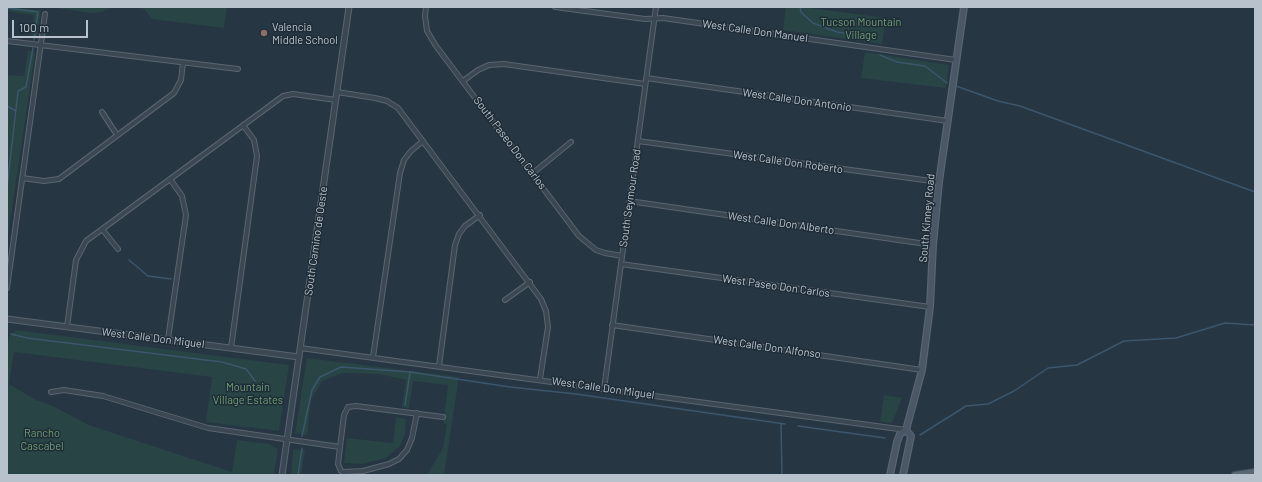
<!DOCTYPE html>
<html>
<head>
<meta charset="utf-8">
<style>
	body { margin:0 }
	#map { position:relative; width:1262px; height:482px; overflow:hidden; background:#263643; font-family:Barlow,sans-serif }
	canvas { display:block }
	.frame { position:absolute; inset:0; border:8px solid #b8c2cc; pointer-events:none }
	.scale { position:absolute; left:12px; top:20px; width:76px; height:18px; box-sizing:border-box; border:2px solid #b8c2cc; border-top:0; padding-left:5px; font-size:12px; line-height:14px; white-space:nowrap; color:#b8c2cc; -webkit-text-stroke:3px #1f2d38; paint-order:stroke }
</style>
</head>
<body>
<div id="map">
<canvas width="1262" height="482"></canvas>
<div class="frame"></div>
<div class="scale">100 m</div>
</div>
<script>
const context = document.querySelector('canvas').getContext('2d');
context.lineJoin = 'round';
function fillPath(path, color) {
  context.fillStyle = color;
  context.fill(path, 'evenodd');
}
function poly(rows) {
  const path = new Path2D();
  for (const r of rows) {
    path.moveTo(r[0], r[1]);
    for (let i = 2; i < r.length; i += 2) path.lineTo(r[i], r[i + 1]);
  }
  return path;
}
function trace(path, color, width, dash) {
  context.strokeStyle = color;
  context.lineWidth = width;
  context.lineCap = dash ? 'butt' : 'round';
  context.setLineDash(dash || []);
  context.stroke(path);
}
function write(font, color, halo, rows, align = 'center') {
  context.font = font + ' Barlow,sans-serif';
  context.lineWidth = 3;
  context.setLineDash([]);
  context.textBaseline = 'middle';
  context.strokeStyle = halo;
  context.fillStyle = color;
  for (const [text, x, y, turn = 0] of rows) {
    context.save();
    context.translate(x, y);
    context.rotate((+turn || 0) * Math.PI / 180);
    context.textAlign = isNaN(turn) ? turn : align;
    if (halo) context.strokeText(text, 0, 0);
    context.fillText(text, 0, 0);
    context.restore();
  }
}
const green = poly([
	[7,7,41,10,37,37,31,35,34,15,7,11],
	[48,7,113,7,101,12,91,13],
	[135,7,227,7,224,28,152,19,144,9],
	[786,7,803,7,886,18,882,44,783,30],
	[28,50,35,53,7,242,7,75,24,76],
	[865,52,949,65,946,88,861,78],
	[16,330,289,365,279,431,206,422,212,377,14,352,9,384,36,400,53,406,89,425,232,472,237,440,270,444,278,449,274,475,7,475,7,352,9,337],
	[307,358,459,377,444,475,427,475,443,448,447,424,443,423,448,385,413,381,409,408,405,408,402,407,406,380,379,374,343,373,322,381,311,400,307,435,295,433],
	[884,395,902,398,892,423,880,422],
	[396,417,406,419,405,434,400,446,386,458,363,464,344,463,347,438,393,443],
	[293,449,305,450,301,475,291,475]
]);
const stream = poly([
	[800,7,801,12,813,23,837,32,851,34,857,40],
	[7,8,38,12,34,40],
	[880,55,897,62,925,66,947,83],
	[956,86,998,101,1020,106,1255,192],
	[7,106,16,111],
	[7,188,18,91,26,87,33,48],
	[129,260,148,276,171,279],
	[11,334,27,338,222,362,246,369,255,381],
	[405,405,410,373],
	[781,424,782,475],
	[798,426,885,438],
	[920,435,966,406,988,404,1014,391,1048,368,1077,365,1124,341,1176,338,1225,323,1255,325],
	[302,436,312,390,320,377,341,367,410,372,510,387,576,394,785,424],
	[298,475,302,448]
]);
const minor = poly([
	[426,7,425,16,427,31,436,46,579,236,596,250,605,253,622,256],
	[555,7,645,19,663,18,956,60],
	[7,41,238,69],
	[646,78,948,121],
	[463,81,478,70,489,65,504,64,645,84],
	[337,92,375,98,387,101,398,108,541,299,546,311,548,327,540,379],
	[102,112,117,135],
	[638,141,939,182],
	[533,173,571,142],
	[22,178,44,181,59,179,174,93,181,80,183,63],
	[629,201,933,245],
	[102,229,118,249],
	[621,264,930,307],
	[7,288,45,14],
	[505,300,530,282],
	[612,325,922,370],
	[67,327,76,260,86,241,283,96,293,94,336,100],
	[168,339,186,215,182,196,170,179],
	[231,348,257,156,254,140,243,125],
	[300,348,906,430],
	[373,357,400,173,404,160,411,151,423,141],
	[439,366,455,245,459,234,465,226,480,215],
	[604,389,656,7],
	[51,392,64,390,103,396,208,428,340,447,344,415,348,407,356,406,443,417],
	[340,447,338,464,341,471,343,472,363,471,389,464,399,459,407,450,412,438,417,413]
]);
const tertiary = poly([
	[7,319,299,357],
	[282,475,349,7]
]);
const secondary = poly([
	[890,475,897,442,900,434,906,430,922,370,930,307,933,245,939,182,964,7],
	[903,475,911,436,906,430]
]);
const primary = poly([
	[1235,475,1255,472]
]);
const markers = [
	[264,33,4,"#8d6e63"]
];
const parkNames = [
	["Tucson Mountain",861,22],
	["Village",861,35],
	["Mountain",248,387],
	["Village Estates",248,400],
	["Rancho",42,433],
	["Cascabel",42,446]
];
const poiNames = [
	["Valencia",272,27],
	["Middle School",272,40]
];
const streetNames = [
	["West Calle Don Manuel",755,31,8],
	["West Calle Don Antonio",797,100,8],
	["South Paseo Don Carlos",510,143,53],
	["West Calle Don Roberto",788,162,8],
	["South Seymour Road",630,198,-82],
	["South Kinney Road",927,218,-85],
	["West Calle Don Alberto",781,223,8],
	["South Camino de Oeste",316,241,-82],
	["West Paseo Don Carlos",776,286,8],
	["West Calle Don Miguel",153,338,7],
	["West Calle Don Alfonso",767,347,8],
	["West Calle Don Miguel",603,388,8]
];
fillPath(green, '#284444');
trace(stream, '#3c566c', 1.5);
trace(minor, '#596570', 6);
trace(tertiary, '#596570', 7);
trace(secondary, '#596570', 8);
trace(primary, '#44515c', 8);
trace(minor, '#3b4853', 4);
trace(tertiary, '#3b4853', 5);
trace(secondary, '#495766', 5.5);
trace(primary, '#596772', 6);
for (const [x, y, r, color] of markers) {
  const dot = new Path2D();
  dot.arc(x, y, r, 0, 2 * Math.PI);
  context.fillStyle = color;
  context.fill(dot);
  trace(dot, '#1f2d38', 1.5);
}
write('11px', '#6f9d74', '#1f2d38', parkNames);
write('11px', '#b8c2cc', '#1f2d38', poiNames, 'left');
write('11px', '#b8c2cc', '#1f2d38', streetNames);
</script>
</body>
</html>
